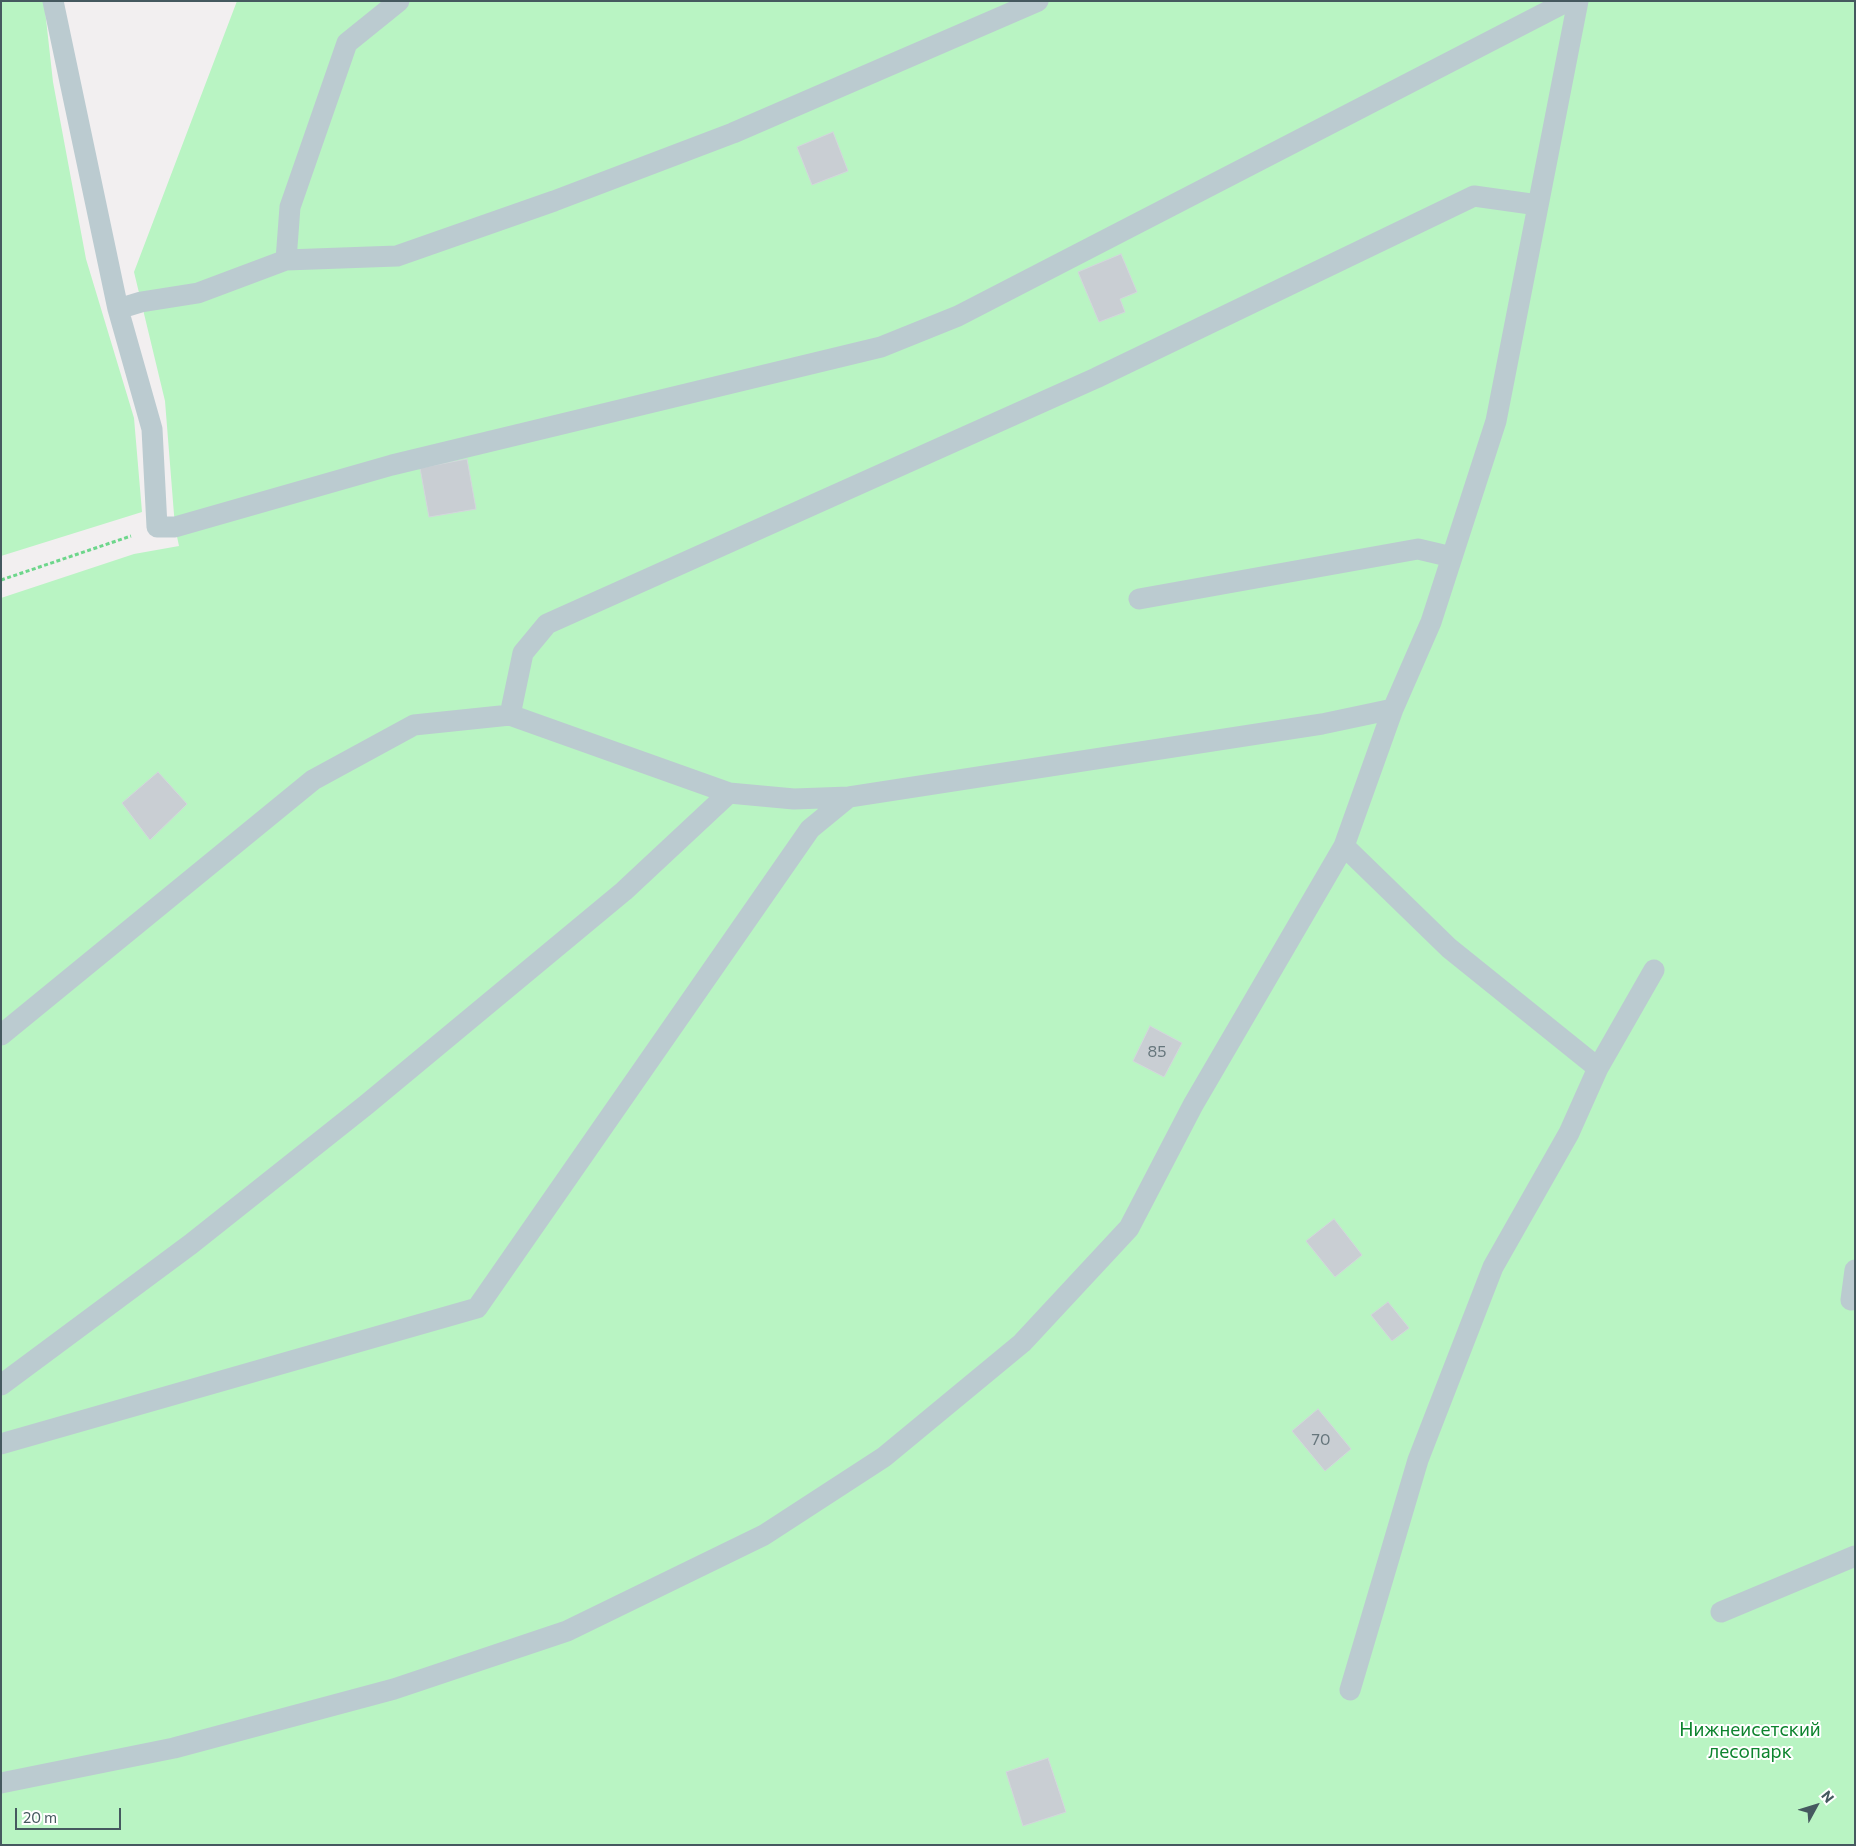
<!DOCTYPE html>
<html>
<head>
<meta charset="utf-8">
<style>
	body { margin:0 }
	#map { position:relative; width:1856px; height:1846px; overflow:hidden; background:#f2eff0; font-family:Commissioner,sans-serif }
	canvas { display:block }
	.frame { position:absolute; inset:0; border:2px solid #45595f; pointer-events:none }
	.north { position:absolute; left:1791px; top:1781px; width:50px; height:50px; -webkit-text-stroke:4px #fff; paint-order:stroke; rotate:51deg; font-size:14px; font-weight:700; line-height:20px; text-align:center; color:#45595f }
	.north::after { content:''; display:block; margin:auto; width:18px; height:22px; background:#45595f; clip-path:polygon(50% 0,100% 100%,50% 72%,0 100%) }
	.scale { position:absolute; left:15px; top:1808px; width:106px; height:22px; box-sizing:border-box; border:2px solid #45595f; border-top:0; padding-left:6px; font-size:15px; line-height:18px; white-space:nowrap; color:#45595f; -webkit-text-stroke:4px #fff; paint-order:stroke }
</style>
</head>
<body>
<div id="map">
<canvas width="1856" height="1846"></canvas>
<div class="frame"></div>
<div class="north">N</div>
<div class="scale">20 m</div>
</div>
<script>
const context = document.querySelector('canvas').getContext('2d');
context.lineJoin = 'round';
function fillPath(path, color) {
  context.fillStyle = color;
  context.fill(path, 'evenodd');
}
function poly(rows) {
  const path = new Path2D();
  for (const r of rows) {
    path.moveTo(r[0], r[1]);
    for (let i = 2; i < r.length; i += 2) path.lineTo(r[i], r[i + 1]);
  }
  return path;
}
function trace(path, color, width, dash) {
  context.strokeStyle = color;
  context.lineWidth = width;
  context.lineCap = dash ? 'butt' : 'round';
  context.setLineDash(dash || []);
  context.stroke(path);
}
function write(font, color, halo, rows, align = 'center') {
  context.font = font + ' Commissioner,sans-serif';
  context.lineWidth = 4;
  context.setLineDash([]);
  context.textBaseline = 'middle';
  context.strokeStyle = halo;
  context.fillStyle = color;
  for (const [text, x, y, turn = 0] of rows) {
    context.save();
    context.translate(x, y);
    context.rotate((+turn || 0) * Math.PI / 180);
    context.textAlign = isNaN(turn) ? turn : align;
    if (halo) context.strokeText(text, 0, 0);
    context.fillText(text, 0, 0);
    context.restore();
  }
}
const green = poly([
	[1,1,44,1,53,82,86,259,134,418,142,512,1,556],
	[237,1,1855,1,1855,1845,1,1845,1,598,134,554,179,546,175,527,165,401,134,272]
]);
const building = poly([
	[833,132,848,171,812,185,797,147,833,132],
	[1121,254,1137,292,1120,299,1125,312,1099,322,1078,272,1121,254],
	[467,459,476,509,429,517,420,468,467,459],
	[158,772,187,804,150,840,122,803,158,772],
	[1150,1026,1182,1043,1164,1077,1133,1061,1150,1026],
	[1334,1219,1362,1255,1335,1277,1306,1241,1334,1219],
	[1388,1302,1409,1328,1392,1341,1371,1315,1388,1302],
	[1318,1409,1351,1449,1325,1471,1292,1431,1318,1409],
	[1048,1758,1066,1812,1023,1826,1006,1772,1048,1758]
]);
const path = poly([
	[1,580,131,536]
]);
const service = poly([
	[53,1,118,309,152,429,157,527,175,527,392,465,881,347,958,316,1568,1],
	[286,260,290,207,347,43,399,1],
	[118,309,141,302,198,293,286,260,397,256,554,201,733,133,1038,1],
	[1139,599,1418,549,1452,557],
	[510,715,523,653,547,624,1096,378,1474,196,1538,205],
	[1344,846,1449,948,1598,1068],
	[1,1035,313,780,414,725,510,715,729,793,794,799,849,797,1322,724,1393,709,1431,622,1496,421,1578,1],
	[1851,1300,1855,1270],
	[1,1385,191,1244,366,1105,624,891,729,793],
	[1,1444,477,1308,810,829,849,797],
	[1721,1612,1855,1556],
	[1350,1690,1418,1460,1493,1267,1569,1133,1598,1068,1654,970],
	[1,1783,174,1748,394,1689,567,1631,764,1535,884,1457,1022,1343,1129,1228,1193,1105,1344,846,1393,709]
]);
const numberNames = [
	["85",1157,1052],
	["70",1321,1440]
];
const parkNames = [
	["Нижнеисетский",1750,1730],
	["лесопарк",1750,1752]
];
fillPath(green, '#b9f4c3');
fillPath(building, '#c9ced3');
trace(building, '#d3d7dc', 1);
trace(path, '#6dd68b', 3, [4, 2.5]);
trace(service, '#bbcbd0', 21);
write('16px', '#66767c', null, numberNames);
write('19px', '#0d842e', '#fff', parkNames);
</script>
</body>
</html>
